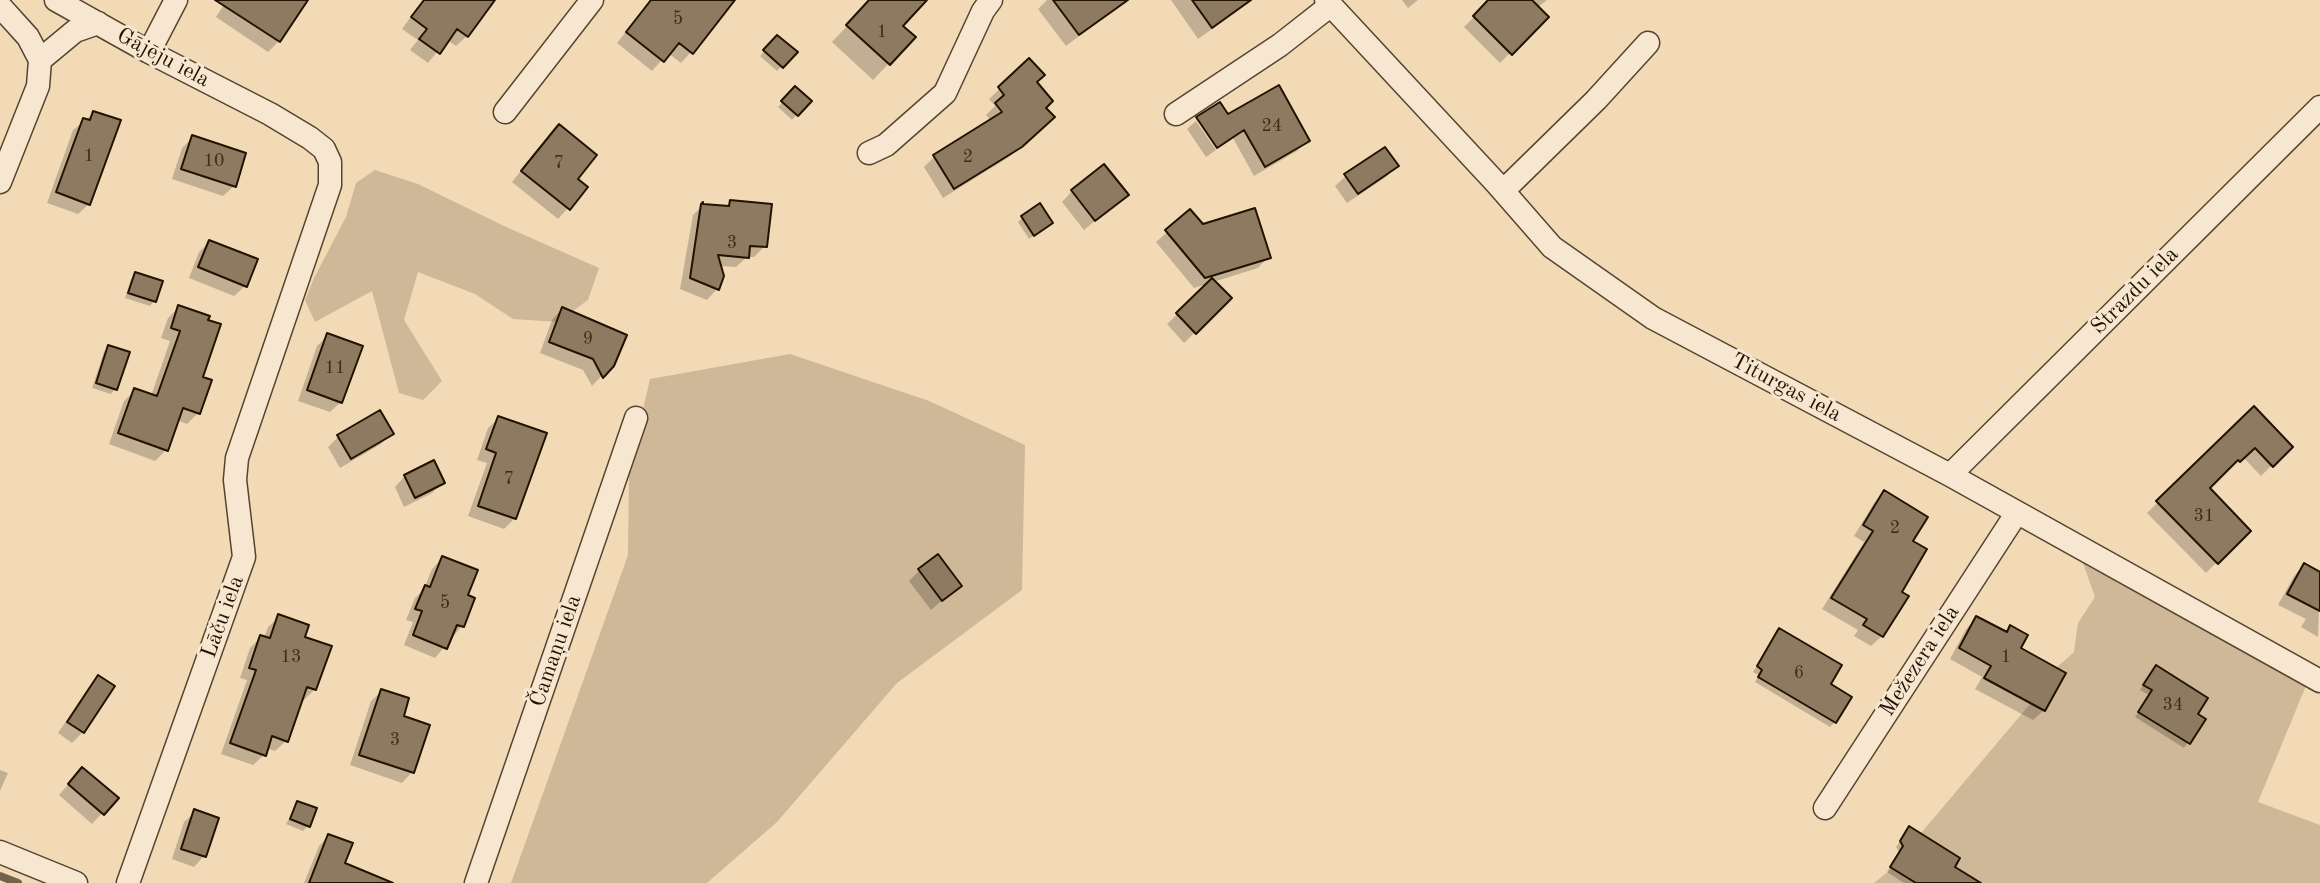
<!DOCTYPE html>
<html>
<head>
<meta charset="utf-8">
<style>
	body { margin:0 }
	canvas { display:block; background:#f2dab6 }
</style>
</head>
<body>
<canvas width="2320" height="883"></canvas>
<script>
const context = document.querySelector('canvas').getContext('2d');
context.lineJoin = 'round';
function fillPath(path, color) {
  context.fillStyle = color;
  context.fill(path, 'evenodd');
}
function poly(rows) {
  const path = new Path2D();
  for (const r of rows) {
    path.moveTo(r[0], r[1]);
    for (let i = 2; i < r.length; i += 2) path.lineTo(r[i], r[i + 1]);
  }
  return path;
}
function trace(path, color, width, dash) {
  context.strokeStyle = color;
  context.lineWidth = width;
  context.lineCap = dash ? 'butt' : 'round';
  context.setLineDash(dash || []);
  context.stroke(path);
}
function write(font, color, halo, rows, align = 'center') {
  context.font = font + ' "Old Standard TT",serif';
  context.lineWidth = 6;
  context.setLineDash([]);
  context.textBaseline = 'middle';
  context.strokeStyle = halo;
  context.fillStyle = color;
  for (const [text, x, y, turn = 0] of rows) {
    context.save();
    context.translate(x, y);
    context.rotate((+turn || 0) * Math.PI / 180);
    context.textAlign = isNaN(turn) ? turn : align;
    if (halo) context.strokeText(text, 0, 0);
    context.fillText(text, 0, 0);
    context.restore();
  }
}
const green = poly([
	[375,170,418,184,504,226,599,268,588,300,558,322,513,319,475,294,418,272,404,320,442,381,423,400,399,393,372,291,315,322,305,300,314,278,346,217,356,183],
	[790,354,929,401,1025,445,1022,590,897,683,777,822,707,883,511,883,628,555,629,470,650,379],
	[2077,546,2310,676,2258,802,2320,825,2320,883,1874,883,1889,871,2030,704,2047,676,2074,652,2078,623,2095,597]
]);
const shadow = poly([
	[227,0,305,0,279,41,268,52,216,17],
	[423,0,485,0,467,36,456,46,447,40,428,63,410,50,418,40,402,29],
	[651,0,718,0,691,52,681,63,668,53,652,71,617,43],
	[871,0,924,0,900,26,913,38,873,80,832,42],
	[1047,0,1127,0,1066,46,1038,9],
	[1171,0,1253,0,1198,39],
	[1402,0,1418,0,1408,8],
	[1491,0,1547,0,1537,8,1546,17,1500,63,1464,27],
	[777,38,795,52,777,71,760,56],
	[1029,61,1044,108,1042,128,1009,157,943,198,924,167,934,157,991,121,986,115,995,106,989,99],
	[795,89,809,101,792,120,778,107],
	[94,113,89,204,78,214,47,203,73,130],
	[1228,117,1308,140,1297,151,1254,176,1233,138,1219,148,1199,118],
	[1196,121,1216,150,1206,157,1187,129],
	[193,137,234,186,223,196,172,179,182,148],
	[548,137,575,179,568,208,558,219,512,182],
	[1396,166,1386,177,1347,203,1335,186,1346,176],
	[1072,191,1126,195,1084,230,1062,202],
	[731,202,765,246,754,257,747,257,736,267,719,266,717,289,707,300,680,289,693,215,702,206,725,208],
	[1190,212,1202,227,1268,257,1258,268,1213,282,1230,298,1184,343,1167,324,1210,283,1194,288,1156,242],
	[1022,218,1051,223,1029,239,1018,222],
	[210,242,245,286,234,296,189,278,199,252],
	[136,274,154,301,150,306,125,298,131,279],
	[179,307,200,378,198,413,187,424,177,420,166,450,155,461,109,444,124,401,135,390,151,396,170,341,161,338,168,318],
	[562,309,612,365,592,386,583,370,540,353,552,320],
	[328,335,341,402,330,412,298,401,317,346],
	[109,347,115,389,111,394,92,388,104,352],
	[2254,409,2290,447,2261,476,2243,457,2207,488,2248,531,2206,573,2147,513],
	[499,418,515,518,504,529,468,516,487,463,477,460,488,428],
	[391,433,381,444,340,468,328,447,338,437],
	[405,476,442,483,432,493,404,507,395,487],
	[1884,493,1911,541,1899,592,1882,636,1871,646,1854,636,1858,630,1822,609,1864,542,1854,536,1874,503],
	[442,558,466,596,462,626,435,658,404,645,413,622,406,620,415,598,424,589,432,569],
	[2304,565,2320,574,2318,637,2301,627,2306,619,2278,605,2294,576],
	[919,571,960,585,931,610,909,581],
	[279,617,303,638,315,689,304,700,301,699,286,741,275,751,266,748,264,755,253,765,221,754,247,680,240,678,250,648,261,637,264,638,268,627],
	[1976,619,2005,634,2011,628,2044,710,2033,720,1975,689,1982,677,1950,659,1966,629],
	[1779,630,1829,685,1835,722,1830,727,1755,682,1759,675,1753,672],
	[2156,667,2195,714,2203,720,2184,748,2135,717,2149,695,2140,690],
	[98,678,83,732,72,743,58,733,88,688],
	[382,691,401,717,412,772,402,783,350,765,371,701],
	[0,770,8,773,0,791],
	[72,780,116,798,92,824,59,795],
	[298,803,308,826,303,831,286,824],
	[195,812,204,856,194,867,172,859,184,822],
	[1909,829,1952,867,1955,883,1904,883,1887,872,1899,852,1896,847],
	[328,836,343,864,372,883,304,883,319,846]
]);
const stream = poly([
	[0,876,18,883]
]);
const building = poly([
	[215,0,308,0,280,42,215,0],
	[424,0,495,0,468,37,457,29,440,54,419,39,427,29,411,17,424,0],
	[651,0,735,0,693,54,679,43,664,62,626,32,651,0],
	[869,0,927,0,903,26,916,37,890,65,846,25,869,0],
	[1053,0,1128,0,1079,35,1053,0],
	[1192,0,1251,0,1212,28,1192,0],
	[1488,0,1532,0,1549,17,1512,55,1473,16,1488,0],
	[777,35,798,52,783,68,763,50,777,35],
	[1029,58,1045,75,1037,82,1053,101,1046,108,1055,117,1022,147,954,189,933,155,1002,112,995,103,1004,95,998,87,1029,58],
	[1279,85,1310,141,1265,167,1244,130,1217,148,1196,117,1220,102,1228,114,1279,85],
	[795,86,812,101,798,116,781,101,795,86],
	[93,111,121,120,90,205,56,192,83,118,90,120,93,111],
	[559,124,597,155,578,179,588,187,570,210,521,171,559,124],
	[192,135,246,153,236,187,181,169,192,135],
	[1385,147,1399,166,1358,194,1344,174,1385,147],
	[1104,164,1129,195,1095,221,1071,190,1104,164],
	[730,200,772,204,767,247,750,246,749,258,718,255,724,276,719,290,690,278,701,204,703,202,703,204,729,206,730,200],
	[1040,203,1053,223,1034,236,1021,216,1040,203],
	[1255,208,1271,258,1205,278,1165,230,1190,209,1203,224,1255,208],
	[209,240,258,259,247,287,198,267,209,240],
	[135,272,163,281,156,302,128,293,135,272],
	[1212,278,1232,298,1196,334,1176,313,1212,278],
	[178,305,210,316,208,320,221,324,203,377,212,380,200,414,183,408,168,451,118,433,134,388,157,396,180,331,171,328,178,305],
	[562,307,627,335,614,366,603,378,593,359,549,342,562,307],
	[327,333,363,346,342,403,307,390,327,333],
	[108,345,130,352,117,390,96,383,108,345],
	[2254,406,2293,447,2273,467,2255,448,2240,462,2238,460,2210,488,2251,531,2218,564,2156,501,2254,406],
	[380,410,394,434,351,459,337,435,380,410],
	[498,416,547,433,516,519,478,506,496,453,486,449,498,416],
	[434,460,445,483,415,498,404,475,434,460],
	[1884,490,1928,517,1913,541,1927,549,1902,592,1909,596,1883,637,1863,625,1867,619,1831,598,1873,531,1863,525,1884,490],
	[938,554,962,586,942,601,918,569,938,554],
	[442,556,478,570,468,595,475,598,464,627,457,625,447,649,413,635,422,611,415,609,425,585,430,587,442,556],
	[2304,563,2320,572,2320,611,2287,594,2304,563],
	[278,614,309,625,305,637,332,646,316,690,307,687,288,742,272,736,266,756,230,743,256,670,249,668,260,635,270,638,278,614],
	[1976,616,2007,632,2010,625,2028,635,2021,648,2066,673,2045,711,1984,678,1991,666,1959,648,1976,616],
	[1779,628,1842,665,1831,684,1852,697,1836,723,1758,677,1762,670,1757,666,1779,628],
	[2156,665,2208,698,2198,714,2206,719,2190,744,2138,712,2152,690,2143,685,2156,665],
	[98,675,115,686,84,733,67,722,98,675],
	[381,689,409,698,404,716,430,725,414,773,359,755,381,689],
	[82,767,119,798,104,815,68,784,82,767],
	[297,801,317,808,310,827,290,819,297,801],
	[194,809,219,818,206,857,181,849,194,809],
	[1909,826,1960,858,1955,867,1981,883,1916,883,1890,867,1903,846,1900,841,1909,826],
	[328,834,353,843,345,863,393,883,309,883,328,834]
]);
const street = poly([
	[56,0,149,52,270,114,310,138,324,149,330,162,330,185,237,458,235,480,244,557,128,883],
	[1326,0,1497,184,1552,247,1653,318,1950,475,2320,681],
	[0,6,28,37,40,60],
	[149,52,176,0],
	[40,60,75,31,98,23],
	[505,112,592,0],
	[1176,114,1280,45,1331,5],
	[869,153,886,145,945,93,983,11,991,0],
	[0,182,38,86,40,60],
	[1503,191,1596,100,1648,43],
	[1950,475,2320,107],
	[1825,808,2016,514],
	[0,852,76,883],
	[476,883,636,418]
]);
const numberNames = [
	["5",678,19],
	["1",882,32],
	["24",1272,126],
	["1",89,156],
	["2",968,157],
	["10",214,161],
	["7",559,163],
	["3",732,243],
	["9",588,339],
	["11",335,368],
	["7",509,479],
	["31",2204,516],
	["2",1895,528],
	["5",445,603],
	["13",291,657],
	["1",2006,657],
	["6",1799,673],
	["34",2173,705],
	["3",395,740]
];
const streetNames = [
	["Gājēju iela",163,58,28],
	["Strazdu iela",2135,291,-45],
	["Titurgas iela",1786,388,28],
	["Lāču iela",223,617,-70],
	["Čamaņu iela",556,651,-71],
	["Mežezera iela",1920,661,-57]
];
fillPath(green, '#ceb897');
fillPath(shadow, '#0003');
trace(stream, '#746249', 8);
fillPath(building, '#8e7a60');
trace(building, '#211302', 2);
trace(street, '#55452f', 25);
trace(street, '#f7e7d0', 22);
write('18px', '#3c2d1a', null, numberNames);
write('22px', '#211302', '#f7e7d0', streetNames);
</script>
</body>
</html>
